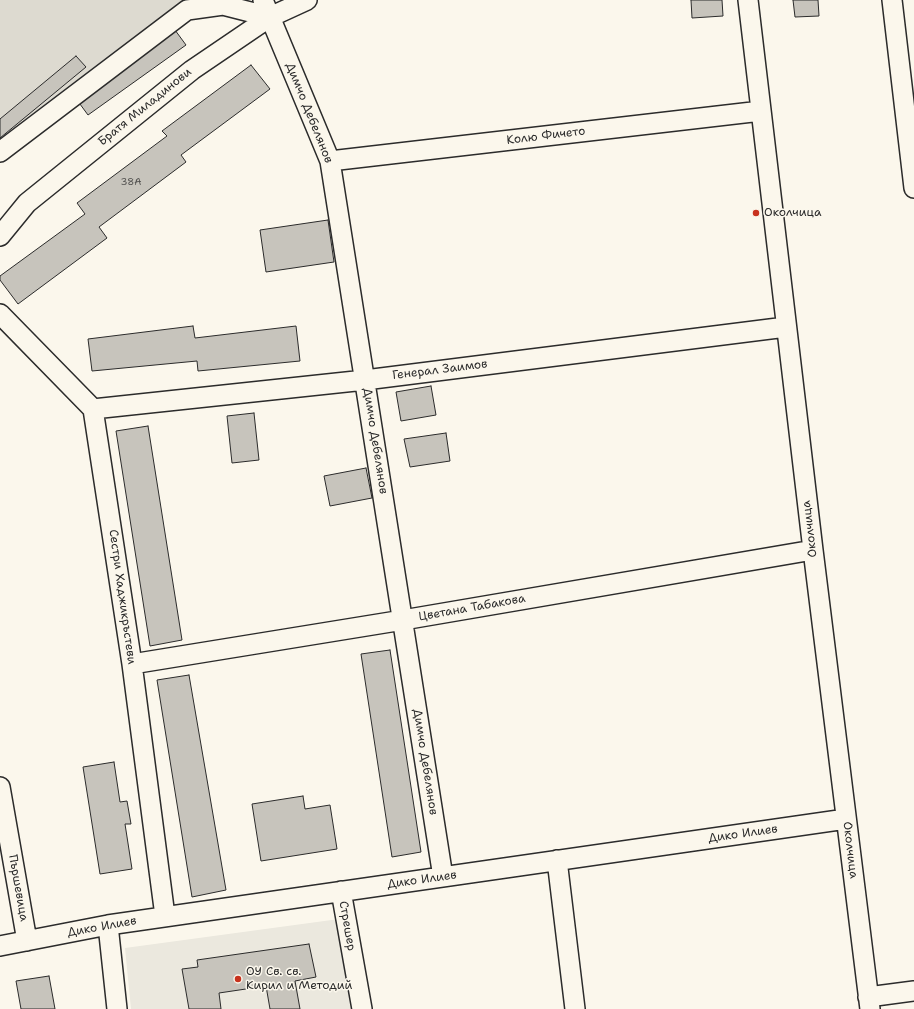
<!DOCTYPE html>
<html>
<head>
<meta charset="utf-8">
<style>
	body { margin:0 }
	canvas { display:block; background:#fbf7ec }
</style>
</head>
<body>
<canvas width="914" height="1009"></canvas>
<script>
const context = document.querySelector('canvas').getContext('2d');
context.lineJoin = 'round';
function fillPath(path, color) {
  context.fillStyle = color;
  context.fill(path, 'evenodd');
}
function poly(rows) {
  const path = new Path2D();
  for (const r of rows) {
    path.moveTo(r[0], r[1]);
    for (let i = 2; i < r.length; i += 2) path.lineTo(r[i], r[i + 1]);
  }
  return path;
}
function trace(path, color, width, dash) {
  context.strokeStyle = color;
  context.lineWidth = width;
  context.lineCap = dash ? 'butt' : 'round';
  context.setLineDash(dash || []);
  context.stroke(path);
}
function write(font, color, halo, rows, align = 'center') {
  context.font = font + ' "Shantell Sans",sans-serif';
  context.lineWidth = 3;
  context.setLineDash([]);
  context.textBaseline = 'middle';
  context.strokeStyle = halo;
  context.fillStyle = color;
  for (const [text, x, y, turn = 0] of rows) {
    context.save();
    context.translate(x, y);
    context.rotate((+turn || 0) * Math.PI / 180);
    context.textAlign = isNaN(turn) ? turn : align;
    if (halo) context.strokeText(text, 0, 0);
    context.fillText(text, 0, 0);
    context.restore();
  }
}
const built = poly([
	[339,919,353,1009,131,1009,125,948]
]);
const green = poly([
	[0,0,188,0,180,3,0,142]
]);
const building = poly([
	[691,0,722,0,723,16,692,18,691,0],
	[793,0,818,0,819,16,795,17,793,0],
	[175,30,186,45,88,115,77,100,175,30],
	[76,56,86,67,0,138,0,119,76,56],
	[251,65,270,89,181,155,186,162,99,227,107,238,18,304,0,280,0,276,85,214,77,203,167,136,162,131,251,65],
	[328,220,334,262,266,272,260,230,328,220],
	[193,326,195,338,296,326,300,361,198,371,197,361,92,371,88,339,193,326],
	[431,386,436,415,401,421,396,392,431,386],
	[254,413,259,460,232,463,227,416,254,413],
	[148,426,182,640,150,646,116,431,148,426],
	[446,433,450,461,410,467,404,439,446,433],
	[366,468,372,498,330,506,324,476,366,468],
	[390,650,421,852,392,857,361,654,390,650],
	[189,675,226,890,192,897,157,680,189,675],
	[114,762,120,802,127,801,131,824,125,824,132,869,100,874,83,767,114,762],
	[303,796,305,809,330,805,337,849,261,861,252,804,303,796],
	[309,944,316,977,295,981,300,1009,270,1009,266,986,219,993,221,1009,189,1009,182,969,198,967,197,960,309,944],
	[49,976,55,1009,21,1009,16,981,49,976]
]);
const minor = poly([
	[263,0,330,161,443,877],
	[748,0,813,550,870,1009],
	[892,0,914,188],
	[0,152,187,10,223,5,270,17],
	[330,161,761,111],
	[0,236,27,203,192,70,270,17,307,0],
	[0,314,93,409,132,664,165,916],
	[93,409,365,380,786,327],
	[132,664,403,620,813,550],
	[0,787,27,941],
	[557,860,575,1009],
	[341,891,362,1009],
	[108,925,117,1009],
	[0,946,108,925,846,819],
	[868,997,914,991]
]);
const markers = [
	[756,213,4,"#c8321e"],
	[238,979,4,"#c8321e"]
];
const numberNames = [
	["38A",131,182]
];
const streetNames = [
	["Братя Миладинови",145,107,-39],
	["Димчо Дебелянов",309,113,68],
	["Колю Фичето",546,136,-7],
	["Генерал Заимов",440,370,-7],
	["Димчо Дебелянов",375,441,81],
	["Околчица",810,529,-97],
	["Сестри Хаджикръстеви",122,597,82],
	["Цветана Табакова",472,608,-10],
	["Димчо Дебелянов",425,762,81],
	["Дико Илиев",743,834,-8],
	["Околчица",850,850,83],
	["Дико Илиев",422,880,-8],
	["Пършевица",18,888,80],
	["Стрешер",347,926,80],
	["Дико Илиев",102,927,-10]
];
const poiNames = [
	["Околчица",764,213],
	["ОУ Св. св.",246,972],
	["Кирил и Методий",246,986]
];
fillPath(built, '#ebe8de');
fillPath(green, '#dddad0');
fillPath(building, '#c7c4bc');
trace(building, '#2b2b2b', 1);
trace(minor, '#2b2b2b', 22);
trace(minor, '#fbf7ec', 19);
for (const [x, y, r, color] of markers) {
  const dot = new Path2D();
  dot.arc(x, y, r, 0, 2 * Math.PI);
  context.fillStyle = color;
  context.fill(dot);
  trace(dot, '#fbf7ec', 1.5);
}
write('10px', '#52514f', null, numberNames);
write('12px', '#2b2b2b', '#fbf7ec', streetNames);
write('12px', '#2b2b2b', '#fbf7ec', poiNames, 'left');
</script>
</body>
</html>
